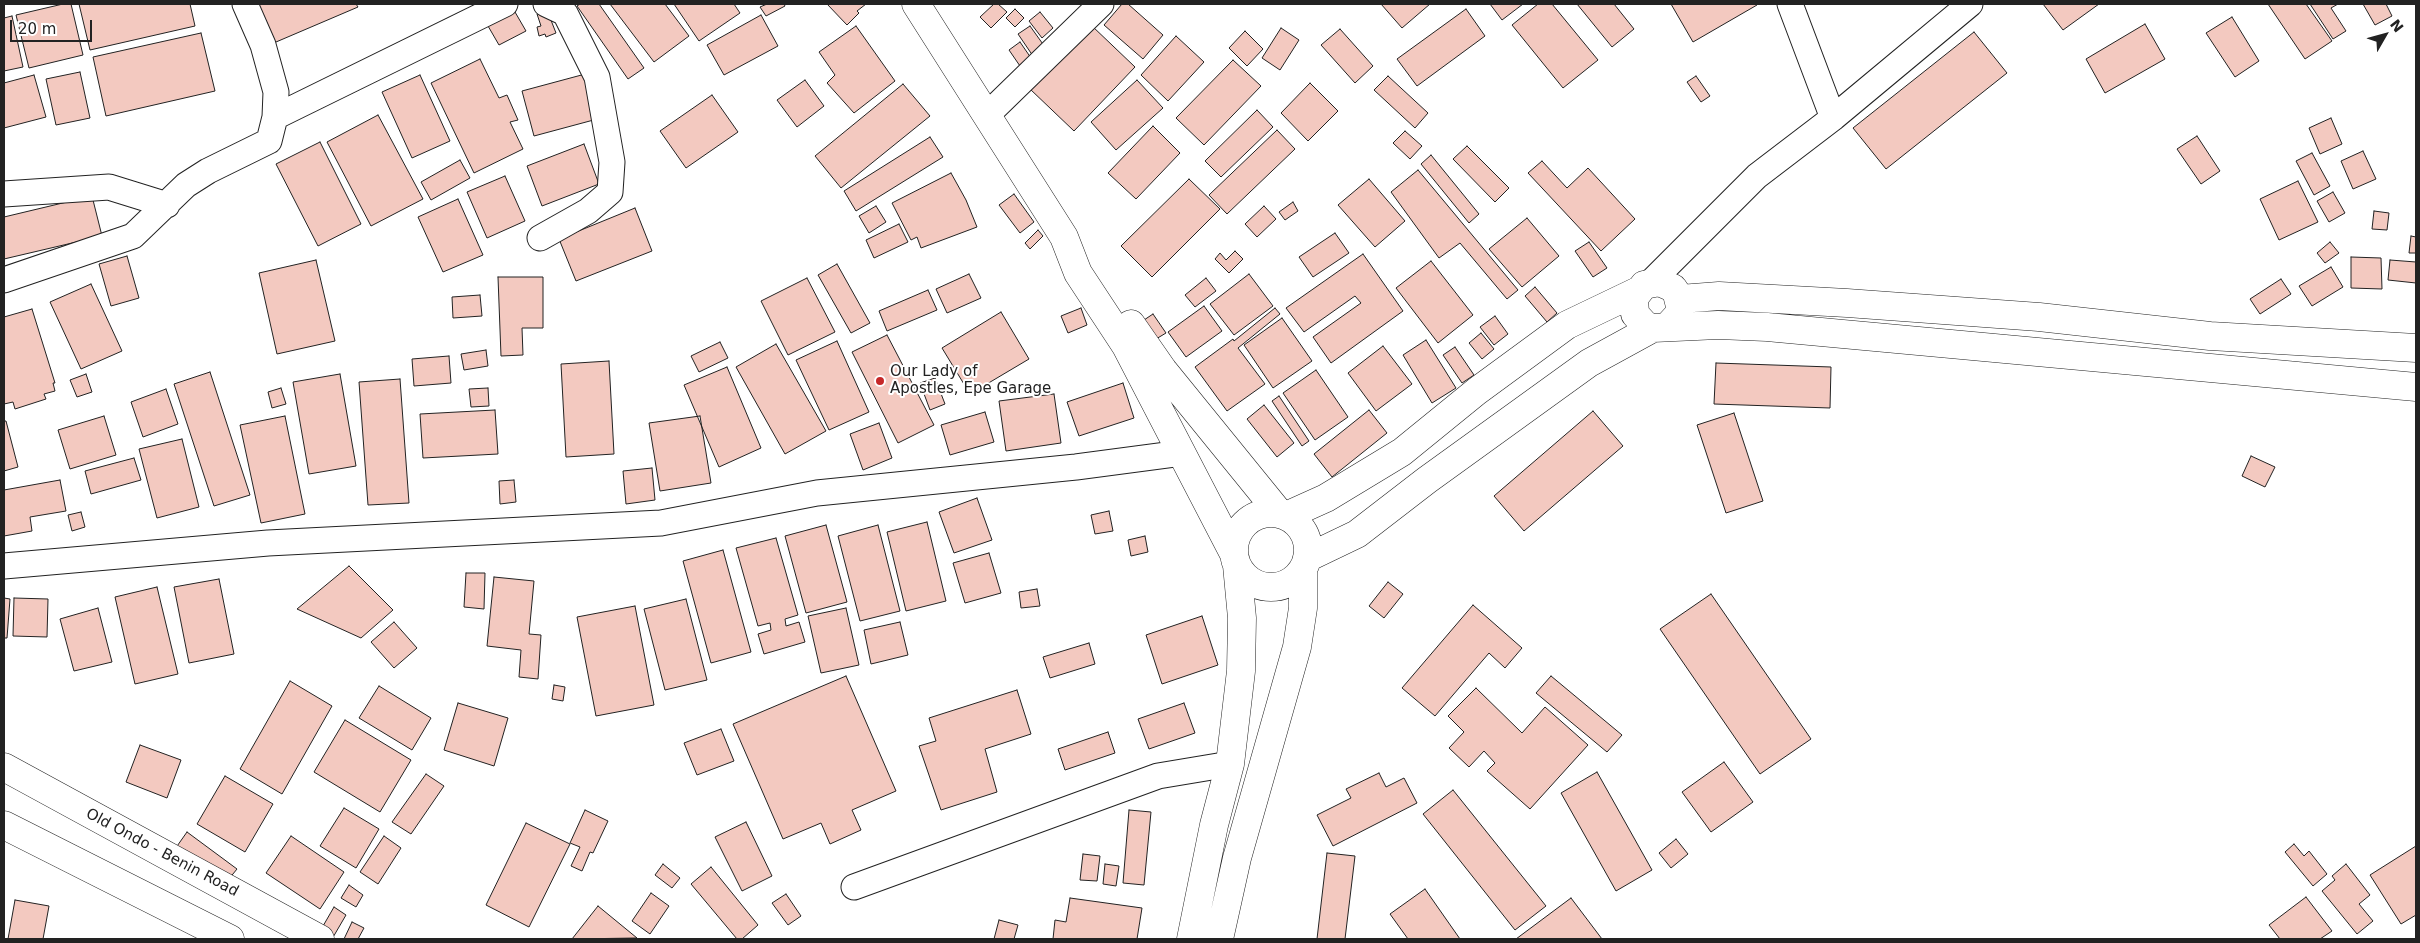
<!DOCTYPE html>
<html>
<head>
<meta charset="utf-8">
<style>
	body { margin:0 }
	#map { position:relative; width:2420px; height:943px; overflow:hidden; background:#fff; font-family:"DejaVu Sans",sans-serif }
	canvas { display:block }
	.frame { position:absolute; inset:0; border:5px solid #222; pointer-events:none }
	.north { position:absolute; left:2360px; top:10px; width:50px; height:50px; -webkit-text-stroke:4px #fff; paint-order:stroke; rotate:52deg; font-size:14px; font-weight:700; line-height:20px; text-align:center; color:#222 }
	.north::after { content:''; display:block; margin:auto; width:18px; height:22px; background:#222; clip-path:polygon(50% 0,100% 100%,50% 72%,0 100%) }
	.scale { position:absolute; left:10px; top:20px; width:82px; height:22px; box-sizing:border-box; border:2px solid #222; border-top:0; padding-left:6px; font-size:15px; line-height:18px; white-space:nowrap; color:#222; -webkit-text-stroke:4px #fff; paint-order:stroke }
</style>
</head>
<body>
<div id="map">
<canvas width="2420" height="943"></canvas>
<div class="frame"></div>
<div class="north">N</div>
<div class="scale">20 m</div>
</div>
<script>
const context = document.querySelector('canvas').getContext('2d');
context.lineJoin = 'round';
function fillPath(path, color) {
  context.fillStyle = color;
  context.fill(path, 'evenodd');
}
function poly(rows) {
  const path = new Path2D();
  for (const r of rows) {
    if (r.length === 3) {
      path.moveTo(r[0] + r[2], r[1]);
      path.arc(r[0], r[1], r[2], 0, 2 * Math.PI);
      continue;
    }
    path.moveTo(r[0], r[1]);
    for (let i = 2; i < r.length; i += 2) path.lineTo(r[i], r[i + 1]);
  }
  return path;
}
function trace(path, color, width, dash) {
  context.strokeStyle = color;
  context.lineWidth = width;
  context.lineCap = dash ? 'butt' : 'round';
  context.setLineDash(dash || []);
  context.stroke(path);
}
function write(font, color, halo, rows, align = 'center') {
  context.font = font + ' "DejaVu Sans",sans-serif';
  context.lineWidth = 4;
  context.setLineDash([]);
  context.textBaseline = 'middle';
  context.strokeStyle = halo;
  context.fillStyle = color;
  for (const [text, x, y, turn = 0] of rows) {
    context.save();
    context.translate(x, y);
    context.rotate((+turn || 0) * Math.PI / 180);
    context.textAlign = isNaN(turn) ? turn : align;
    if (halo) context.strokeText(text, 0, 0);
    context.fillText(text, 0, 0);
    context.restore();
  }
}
const building = poly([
	[63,4,71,4,83,55,29,68,16,15,63,4],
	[79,4,190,4,195,26,90,50,79,4],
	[252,4,356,4,358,7,269,45,252,4],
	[580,4,599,4,644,68,628,79,577,6,580,4],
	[610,4,665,4,689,36,654,62,610,4],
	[674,4,734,4,740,13,699,41,674,4],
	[767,4,784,4,785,6,766,16,760,7,767,4],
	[827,4,866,4,857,11,859,13,847,25,827,4],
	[994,4,998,4,1007,12,991,28,980,17,994,4],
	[1122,4,1128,4,1163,35,1143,59,1104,25,1122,4],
	[1381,4,1430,4,1402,28,1381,4],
	[1490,4,1523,4,1502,20,1490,4],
	[1538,4,1552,4,1598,60,1563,88,1512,25,1538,4],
	[1577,4,1614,4,1634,29,1612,47,1577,4],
	[1671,4,1757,4,1757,5,1693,42,1671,4],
	[2043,4,2099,4,2063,30,2043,4],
	[2268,4,2306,4,2332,41,2305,59,2268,4],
	[2310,4,2338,4,2331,8,2346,31,2333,39,2310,4],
	[2363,4,2386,4,2392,16,2375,25,2363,4],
	[1015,9,1024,18,1015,27,1006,18,1015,9],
	[1466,9,1485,36,1417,86,1397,59,1466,9],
	[547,10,556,33,546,37,545,34,539,36,537,27,541,26,537,14,547,10],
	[515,12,526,31,499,45,488,26,515,12],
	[1040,12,1053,28,1042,38,1029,21,1040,12],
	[761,15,778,46,724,75,707,45,761,15],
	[12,16,23,67,4,71,4,18,12,16],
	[2232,17,2259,61,2235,77,2206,33,2232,17],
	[2145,24,2165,59,2105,93,2086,59,2145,24],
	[1091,25,1135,67,1074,131,1030,89,1091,25],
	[856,26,895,81,854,113,827,83,835,75,819,52,856,26],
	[1030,26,1045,47,1033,56,1018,34,1030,26],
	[1281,28,1299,40,1280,70,1262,58,1281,28],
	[1340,29,1373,66,1355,83,1321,45,1340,29],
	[1245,31,1263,49,1247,66,1229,48,1245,31],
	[1974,32,2007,73,1886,169,1853,128,1974,32],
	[201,33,215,91,106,116,93,57,201,33],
	[1176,36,1204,62,1168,101,1141,75,1176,36],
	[1020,42,1031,58,1020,66,1009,50,1020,42],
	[480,59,499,98,507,95,518,120,510,122,523,149,474,173,431,83,480,59],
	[1233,60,1261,86,1204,145,1176,118,1233,60],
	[80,72,90,118,56,125,46,79,80,72],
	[589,73,601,118,534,136,522,91,589,73],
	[34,75,46,117,4,128,4,83,34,75],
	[420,75,450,141,412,158,382,92,420,75],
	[1388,76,1428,113,1415,128,1374,90,1388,76],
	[1696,76,1710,96,1701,102,1687,82,1696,76],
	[805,80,824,106,797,127,777,100,805,80],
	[1137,80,1163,108,1116,150,1091,122,1137,80],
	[1310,83,1338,111,1308,141,1281,113,1310,83],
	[903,84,930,116,841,188,815,156,903,84],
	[712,95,738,132,686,168,660,131,712,95],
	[1257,110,1273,127,1221,177,1205,161,1257,110],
	[378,115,423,199,371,226,327,142,378,115],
	[2331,118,2342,144,2320,154,2309,128,2331,118],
	[1153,126,1180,153,1136,199,1108,173,1153,126],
	[1277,130,1295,149,1227,214,1209,195,1277,130],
	[1405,131,1422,146,1410,159,1393,143,1405,131],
	[2197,136,2220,171,2201,184,2177,149,2197,136],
	[930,137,943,157,856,211,844,191,930,137],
	[320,142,361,224,318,246,276,164,320,142],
	[584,144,599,184,542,206,527,166,584,144],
	[1467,146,1509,188,1495,202,1453,159,1467,146],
	[2363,151,2376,179,2353,189,2341,161,2363,151],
	[2312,153,2330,186,2314,195,2296,161,2312,153],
	[1431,155,1479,214,1469,223,1421,164,1431,155],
	[460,160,470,178,431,200,421,182,460,160],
	[1542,161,1567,188,1588,168,1635,219,1601,251,1528,173,1542,161],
	[1418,170,1518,290,1507,299,1460,243,1439,258,1391,192,1418,170],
	[951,173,966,200,977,227,921,248,917,237,911,240,892,203,951,173],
	[505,176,525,221,487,238,467,192,505,176],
	[1189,179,1220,209,1152,277,1121,246,1189,179],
	[1369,179,1405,221,1375,247,1338,205,1369,179],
	[2298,181,2318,222,2279,240,2260,199,2298,181],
	[2333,192,2345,213,2329,222,2317,201,2333,192],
	[1014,194,1034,222,1020,233,999,205,1014,194],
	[92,196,102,236,4,259,4,217,92,196],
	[458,199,483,255,443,272,418,217,458,199],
	[1293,202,1298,211,1285,220,1279,212,1293,202],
	[876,206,886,222,869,233,859,216,876,206],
	[1264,206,1276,219,1257,237,1245,224,1264,206],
	[635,208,652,251,576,281,559,239,635,208],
	[2374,211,2389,213,2387,230,2372,229,2374,211],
	[1527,218,1559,256,1522,287,1489,249,1527,218],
	[899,224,908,242,874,258,866,240,899,224],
	[1038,230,1043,236,1030,249,1025,243,1038,230],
	[1335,233,1349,253,1313,277,1299,257,1335,233],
	[2411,236,2416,237,2416,253,2409,253,2411,236],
	[1589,242,1607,268,1593,277,1575,251,1589,242],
	[2330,242,2339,253,2325,263,2317,253,2330,242],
	[1235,251,1243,259,1229,273,1215,259,1220,253,1226,260,1235,251],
	[1363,254,1403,311,1331,363,1313,337,1361,303,1355,296,1304,332,1286,308,1363,254],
	[127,256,139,298,111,306,99,264,127,256],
	[2351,257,2381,258,2382,289,2351,288,2351,257],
	[316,260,335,341,277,354,259,273,316,260],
	[2390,260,2416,262,2416,283,2388,280,2390,260],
	[1431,261,1473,315,1438,343,1396,288,1431,261],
	[837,264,870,323,851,333,818,275,837,264],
	[2331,267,2343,287,2312,306,2299,286,2331,267],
	[969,274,981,298,947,313,936,289,969,274],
	[1249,274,1273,306,1234,335,1210,304,1249,274],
	[498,277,543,277,543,328,522,328,523,355,501,356,498,277],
	[807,278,835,332,788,355,761,301,807,278],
	[1206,278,1216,291,1195,307,1185,295,1206,278],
	[2281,279,2291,294,2260,314,2250,299,2281,279],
	[91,284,122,351,81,369,50,302,91,284],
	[1535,287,1557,313,1547,322,1525,296,1535,287],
	[928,290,937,310,887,331,879,311,928,290],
	[480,295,482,316,453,318,452,297,480,295],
	[1204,306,1222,331,1186,357,1168,332,1204,306],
	[1081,308,1087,325,1068,333,1061,316,1081,308],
	[1275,308,1280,314,1238,348,1265,384,1227,411,1195,367,1233,339,1234,341,1275,308],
	[32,309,55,383,53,383,55,391,44,394,46,399,15,409,13,402,4,404,4,317,32,309],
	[1001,312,1029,359,970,394,942,348,1001,312],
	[1153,314,1166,333,1156,339,1144,320,1153,314],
	[1495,316,1508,334,1494,345,1480,327,1495,316],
	[1282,318,1312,361,1273,388,1244,345,1282,318],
	[1481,333,1494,349,1482,359,1469,343,1481,333],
	[887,335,934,425,898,443,852,352,887,335],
	[1426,340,1456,388,1432,403,1403,355,1426,340],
	[837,341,869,412,829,430,796,360,837,341],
	[720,342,728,358,699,372,691,356,720,342],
	[776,344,826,431,785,454,736,367,776,344],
	[1383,346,1412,384,1376,411,1348,373,1383,346],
	[1455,347,1474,375,1462,383,1443,355,1455,347],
	[486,350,488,366,464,370,461,354,486,350],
	[449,356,451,383,414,386,412,359,449,356],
	[609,361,614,454,566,457,561,364,609,361],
	[1716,363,1831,367,1830,408,1714,404,1716,363],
	[727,367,761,448,719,467,684,385,727,367],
	[1316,370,1348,417,1315,440,1283,393,1316,370],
	[210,372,250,495,214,506,174,384,210,372],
	[86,374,92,392,77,397,70,380,86,374],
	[340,374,356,466,309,474,293,382,340,374],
	[935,378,945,404,930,410,920,383,935,378],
	[400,379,409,503,368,505,359,382,400,379],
	[1123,383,1134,418,1079,436,1067,402,1123,383],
	[281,388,286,404,272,408,268,392,281,388],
	[488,388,489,406,471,407,469,389,488,388],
	[166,389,178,424,143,437,131,402,166,389],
	[1054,394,1061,443,1006,451,999,401,1054,394],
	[1279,396,1309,441,1302,446,1272,401,1279,396],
	[1264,405,1294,443,1277,457,1247,419,1264,405],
	[495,410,498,454,423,458,420,414,495,410],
	[1369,410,1387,433,1332,477,1314,454,1369,410],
	[1593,411,1623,446,1524,531,1494,496,1593,411],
	[985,412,994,442,950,455,941,425,985,412],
	[1734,413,1763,501,1726,513,1697,425,1734,413],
	[104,416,116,455,70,469,58,430,104,416],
	[285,416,305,514,261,523,240,425,285,416],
	[700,416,711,483,660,491,649,423,700,416],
	[4,421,6,421,18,467,4,471,4,421],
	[879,423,892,458,863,470,850,434,879,423],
	[182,439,199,507,157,518,139,449,182,439],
	[2251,456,2275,467,2265,487,2242,476,2251,456],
	[134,458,141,480,91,494,85,471,134,458],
	[652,468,655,500,626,504,623,471,652,468],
	[60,480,66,511,30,517,32,531,4,536,4,490,60,480],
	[514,480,516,502,500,504,499,481,514,480],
	[977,498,992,540,954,553,939,512,977,498],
	[1109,511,1113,531,1095,534,1091,515,1109,511],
	[81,512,85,527,72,531,68,515,81,512],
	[927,522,946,601,906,611,887,532,927,522],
	[826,525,847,602,806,613,785,536,826,525],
	[878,525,900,611,860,621,838,536,878,525],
	[1145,536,1148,552,1131,556,1128,540,1145,536],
	[776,538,798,615,785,619,786,626,799,622,805,642,764,654,758,634,771,630,770,623,758,626,736,548,776,538],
	[723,550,751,652,711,663,683,561,723,550],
	[989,553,1001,593,965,603,953,563,989,553],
	[349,566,393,610,361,638,297,609,349,566],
	[466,573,485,573,484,609,464,607,466,573],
	[494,577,534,581,529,634,541,635,538,679,519,677,521,650,487,646,494,577],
	[219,579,234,654,189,663,174,587,219,579],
	[1388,582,1403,594,1384,618,1369,606,1388,582],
	[157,587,178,674,135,684,115,597,157,587],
	[1037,589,1040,606,1021,608,1019,592,1037,589],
	[1711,594,1811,739,1760,774,1660,629,1711,594],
	[4,598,10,599,7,638,4,638,4,598],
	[14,598,48,599,47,637,13,636,14,598],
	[686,599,707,680,665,690,644,609,686,599],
	[1473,605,1522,648,1505,668,1489,653,1435,716,1402,688,1473,605],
	[635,606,654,705,596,716,577,617,635,606],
	[98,608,112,662,74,671,60,619,98,608],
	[846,608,859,665,821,673,808,616,846,608],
	[1202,616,1218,665,1162,684,1146,635,1202,616],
	[394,622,417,648,394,668,371,642,394,622],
	[900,622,908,655,871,664,864,630,900,622],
	[1089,643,1095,664,1050,678,1043,657,1089,643],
	[846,676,896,791,852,810,861,830,830,844,821,823,783,839,733,724,846,676],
	[1551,676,1622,735,1607,752,1536,693,1551,676],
	[290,681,332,706,282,794,240,769,290,681],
	[554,685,565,687,563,701,552,699,554,685],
	[379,686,431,718,412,750,359,718,379,686],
	[1476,688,1522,733,1545,707,1588,745,1530,809,1487,771,1495,763,1484,751,1469,767,1449,748,1464,732,1448,716,1476,688],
	[1017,690,1031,734,985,749,997,792,941,810,919,746,936,741,929,718,1017,690],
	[458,703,508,718,494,766,444,750,458,703],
	[1184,703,1195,733,1149,749,1138,719,1184,703],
	[345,720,411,760,380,812,314,772,345,720],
	[721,729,734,761,697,775,684,743,721,729],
	[1108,732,1115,753,1065,770,1058,749,1108,732],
	[140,745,181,760,167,798,126,782,140,745],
	[1724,762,1753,802,1711,832,1682,792,1724,762],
	[1597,772,1652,870,1616,891,1561,793,1597,772],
	[1379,773,1386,787,1404,778,1417,803,1333,846,1317,815,1351,798,1346,789,1379,773],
	[426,774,444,786,411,834,392,822,426,774],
	[225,776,273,804,245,852,197,824,225,776],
	[1453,790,1546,906,1515,930,1423,814,1453,790],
	[344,808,379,829,356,868,320,846,344,808],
	[585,810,608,821,593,853,590,852,582,871,571,866,580,847,570,843,585,810],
	[1129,810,1151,812,1144,885,1123,883,1129,810],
	[746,822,772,876,742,891,715,837,746,822],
	[526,823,570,844,529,927,486,905,526,823],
	[187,832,237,869,224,885,175,849,187,832],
	[291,836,344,872,320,909,266,873,291,836],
	[384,836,401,848,378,884,360,872,384,836],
	[1676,839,1688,854,1671,868,1659,853,1676,839],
	[2294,844,2304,856,2309,851,2327,874,2313,886,2285,852,2294,844],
	[2416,846,2416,915,2401,924,2370,875,2416,846],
	[1327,853,1355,856,1345,939,1317,939,1327,853],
	[1083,854,1100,856,1097,881,1080,880,1083,854],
	[663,864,680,878,672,888,655,875,663,864],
	[1105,864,1119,866,1116,886,1103,884,1105,864],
	[2346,864,2370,895,2359,904,2373,921,2357,934,2322,891,2335,880,2332,876,2346,864],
	[711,867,758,925,742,939,737,939,691,884,711,867],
	[349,885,363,895,356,907,341,898,349,885],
	[1425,889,1460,939,1408,939,1390,914,1425,889],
	[651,893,669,906,650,934,632,921,651,893],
	[786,894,801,916,788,925,772,903,786,894],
	[2306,897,2332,931,2320,939,2280,939,2269,925,2306,897],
	[1070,898,1142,908,1137,939,1053,939,1055,920,1066,922,1070,898],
	[1571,898,1602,939,1516,939,1571,898],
	[15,900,49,906,43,939,8,939,15,900],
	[598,906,637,938,572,939,598,906],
	[334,907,346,915,332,939,319,933,334,907],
	[999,920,1018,925,1014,939,994,939,999,920],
	[352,922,364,928,358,939,344,939,352,922]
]);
const minor = poly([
	[1790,4,1833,118],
	[988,114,1101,4],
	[275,117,505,4],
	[4,194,109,187,167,205],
	[540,238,588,211,610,192,612,162,597,77,565,13,546,4],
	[4,280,133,236,186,185,208,171,269,141,275,117,276,92,263,45,245,4],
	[1651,282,1757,176,1833,118,1970,4],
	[4,566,268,543,661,523,817,493,1076,467,1182,453],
	[854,887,1158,776,1230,764]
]);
const tertiary = poly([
	[916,4,1064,237,1078,273,1126,346,1234,554],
	[1680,299,1719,296,1847,303,2039,317,2210,336,2416,348],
	[1131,324,1163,370,1280,514],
	[1668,326,1679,314,1680,306,1677,294,1673,288,1659,282,1644,285,1634,298,1635,314,1645,325,1653,328,1718,325,1767,327,2416,387],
	[1271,550,37],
	[1286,516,1326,498,1402,452,1477,391,1567,325,1638,291],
	[1307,558,1357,534,1427,480,1589,363,1653,328],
	[1191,939,1214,825,1230,764,1241,671,1242,618,1237,565],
	[1219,939,1237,858,1297,647,1303,608,1303,569]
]);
const primary = poly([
	[4,767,320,939],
	[4,825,230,939]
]);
const markers = [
	[880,381,5,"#c62828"]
];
const poiNames = [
	["Our Lady of",890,372],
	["Apostles, Epe Garage",890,389]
];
const streetNames = [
	["Old Ondo - Benin Road",162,853,28]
];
fillPath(building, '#f3c9c0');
trace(building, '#222', 1);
trace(minor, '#222', 27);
trace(tertiary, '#222', 29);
trace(primary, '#222', 29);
trace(minor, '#fff', 25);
trace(tertiary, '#fff', 28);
trace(primary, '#fff', 28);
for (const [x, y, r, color] of markers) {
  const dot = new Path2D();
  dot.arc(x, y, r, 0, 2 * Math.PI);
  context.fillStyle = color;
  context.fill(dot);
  trace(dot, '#fff', 2);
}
write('15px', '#222', '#fff', poiNames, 'left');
write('15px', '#222', '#fff', streetNames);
</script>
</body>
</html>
